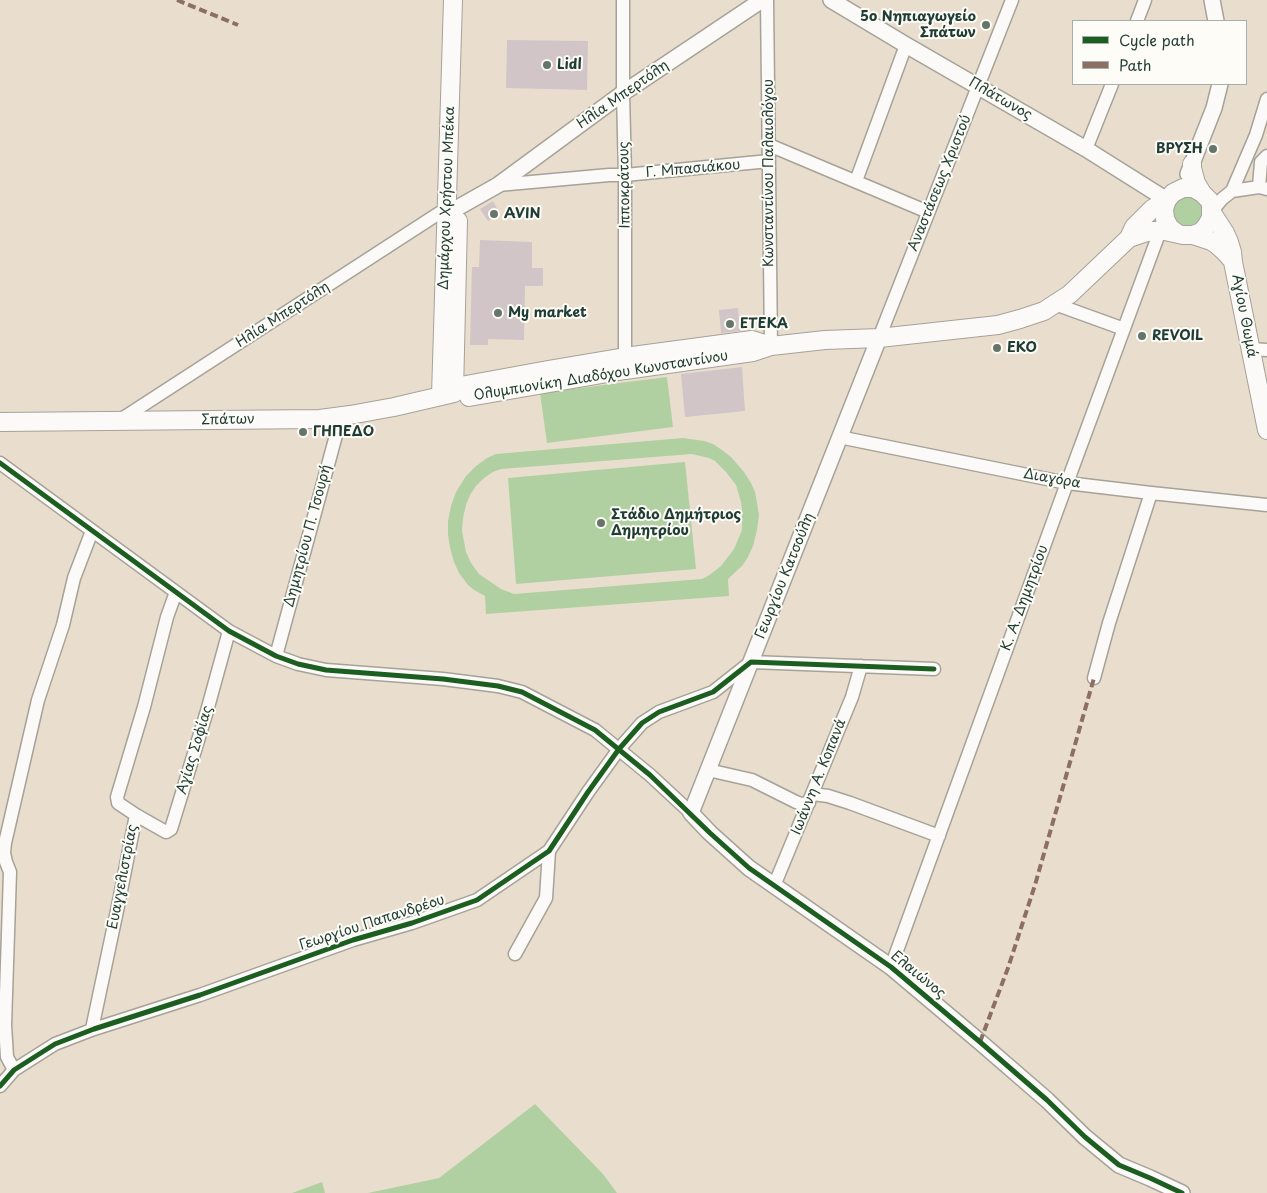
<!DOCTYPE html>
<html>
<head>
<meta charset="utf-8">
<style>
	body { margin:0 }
	#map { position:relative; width:1267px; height:1193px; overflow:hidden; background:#e9dece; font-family:"Playpen Sans",sans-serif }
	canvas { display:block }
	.legend { position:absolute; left:1072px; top:20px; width:175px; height:65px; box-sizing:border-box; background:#fdfcf7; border:1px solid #a4b0a9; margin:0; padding:6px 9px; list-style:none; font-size:15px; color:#1f3d34 }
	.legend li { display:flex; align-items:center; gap:10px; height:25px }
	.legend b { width:25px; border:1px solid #a4b0a9 }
</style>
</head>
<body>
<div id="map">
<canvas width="1267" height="1193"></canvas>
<ul class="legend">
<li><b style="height:6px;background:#1b5e20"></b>Cycle path</li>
<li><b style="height:6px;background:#8d6e63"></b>Path</li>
</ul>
</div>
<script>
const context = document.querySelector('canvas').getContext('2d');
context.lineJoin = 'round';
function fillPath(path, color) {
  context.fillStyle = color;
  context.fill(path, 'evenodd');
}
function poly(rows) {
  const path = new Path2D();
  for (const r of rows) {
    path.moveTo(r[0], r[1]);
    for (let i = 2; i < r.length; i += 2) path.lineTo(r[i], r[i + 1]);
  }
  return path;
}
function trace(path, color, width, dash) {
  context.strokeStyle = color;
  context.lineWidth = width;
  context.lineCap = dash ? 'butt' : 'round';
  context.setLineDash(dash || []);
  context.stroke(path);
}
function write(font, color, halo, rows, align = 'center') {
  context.font = font + ' "Playpen Sans",sans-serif';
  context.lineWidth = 4;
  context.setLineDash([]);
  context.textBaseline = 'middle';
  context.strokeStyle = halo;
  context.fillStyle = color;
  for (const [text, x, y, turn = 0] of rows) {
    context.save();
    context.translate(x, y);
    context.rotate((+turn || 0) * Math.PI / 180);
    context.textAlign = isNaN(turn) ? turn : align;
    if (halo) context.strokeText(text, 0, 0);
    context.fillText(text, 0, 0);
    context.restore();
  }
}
const green = poly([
	[1184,195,1200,198,1206,214,1196,227,1180,226,1173,217,1172,206,1175,201],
	[667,377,673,427,547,443,540,393],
	[683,438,704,441,713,444,722,450,731,457,744,472,751,483,755,492,757,503,759,515,757,530,753,546,748,557,743,565,728,579,729,596,486,614,485,596,474,590,468,585,459,573,454,562,450,548,448,535,448,521,451,506,456,492,466,476,476,466,487,458,496,454],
	[692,454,709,458,715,461,726,472,736,485,741,502,742,510,742,530,734,549,721,566,708,576,702,579,514,594,501,589,479,574,471,563,466,552,462,531,463,518,466,505,470,495,476,486,484,478,493,472,501,469],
	[685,462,696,569,516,584,508,478],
	[535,1104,603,1174,617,1193,368,1193,439,1178],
	[322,1182,325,1193,292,1193]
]);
const building = poly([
	[507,40,588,41,587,90,506,88],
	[493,201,500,214,488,221,480,209],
	[480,240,532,242,532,268,543,268,543,286,525,286,524,340,488,339,488,345,470,345,472,267,479,267],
	[738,308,740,331,721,333,719,310],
	[742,367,745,411,685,417,681,374]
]);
const minor = poly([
	[623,0,623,93,625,175,625,365],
	[767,0,771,346],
	[1137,21,1145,0],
	[769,145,928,212],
	[1086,149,1112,84],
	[856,181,906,45],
	[498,185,609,175,625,175,769,161],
	[1259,187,1261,162,1267,156],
	[1232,191,1259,187,1267,189],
	[1212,211,1222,199,1232,191,1256,135,1267,99],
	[1055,304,1124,329],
	[879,338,1012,0],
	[1250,349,1267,350],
	[120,420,447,208],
	[839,437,1067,483,1151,493,1267,505],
	[0,463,229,631,276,656,298,664,326,670,443,679,498,686,522,692,595,730,650,775,691,813],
	[276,656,341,417],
	[1094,678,1109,623,1151,493],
	[708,770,752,780,796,802,801,804,809,803],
	[813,794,828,796,850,803,939,836],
	[136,815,166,832,171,829,207,711,229,631],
	[774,886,852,697,861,666],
	[515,954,546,898,549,851],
	[891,967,1067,483,1160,231],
	[92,1029,118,906,136,815,118,803,117,797,144,707,167,617,176,592],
	[14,1070,7,1057,5,1025,10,872,6,862,4,853,5,843,38,700,63,625,74,578,92,531],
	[0,1086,14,1070,55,1044,94,1029,200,995,353,940,412,923,477,900,549,851,588,792,619,749,642,723,659,712,713,692,751,662,934,669]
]);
const tertiary = poly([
	[831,0,906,45,1086,149,1167,200],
	[1212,0,1216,21],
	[1188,174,1214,108,1220,84],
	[459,207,498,185,623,93,762,0],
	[879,338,691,813,710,833,749,868,891,967,980,1042,1047,1100,1085,1137,1119,1165,1150,1178,1182,1193]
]);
const secondary = poly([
	[1212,213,1225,233,1229,242,1232,252,1233,262,1267,430],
	[1178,234,1170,228,1165,219,1164,209,1167,200,1173,193,1183,188,1193,188,1202,193],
	[1193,235,1211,241,1216,244,1225,252,1233,261],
	[1129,238,1147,232,1154,231,1165,231,1183,235,1193,235,1201,232,1207,225,1211,218,1211,204,1209,200,1202,193,1196,183,1192,168,1192,164],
	[454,393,458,221],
	[441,396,453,0],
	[469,397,625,370,753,352,771,346,825,340,879,338,998,325,1020,319,1044,311,1070,294,1129,238,1134,227,1152,209,1167,200],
	[0,422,320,419,350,415,394,407,454,393,466,385,548,370,625,357,752,340,771,346]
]);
const quiet = poly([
	[177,0,238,25],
	[980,1042,1008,968,1035,885,1094,678]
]);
const cycleway = poly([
	[0,463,229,631,276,656,298,664,326,670,443,679,498,686,522,692,595,730,650,775,710,833,749,868,891,967,980,1042,1047,1100,1085,1137,1119,1165,1150,1178,1182,1193],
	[0,1086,14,1070,55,1044,94,1029,200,995,353,940,412,923,477,900,549,851,588,792,619,749,642,723,659,712,713,692,751,662,934,669]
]);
const markers = [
	[986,25,5,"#66756a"],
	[547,65,5,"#66756a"],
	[1213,149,5,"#66756a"],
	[494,214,5,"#66756a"],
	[498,313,5,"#66756a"],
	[730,324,5,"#66756a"],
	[1142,336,5,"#66756a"],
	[997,348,5,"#66756a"],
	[303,432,5,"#66756a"],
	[601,523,5,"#66756a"]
];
const poiNames = [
	["5ο Νηπιαγωγείο",976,17,"right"],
	["Σπάτων",976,33,"right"],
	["Lidl",557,65],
	["ΒΡΥΣΗ",1203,149,"right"],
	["AVIN",504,214],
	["My market",508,313],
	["ΕΤΕΚΑ",740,324],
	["REVOIL",1152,336],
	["EKO",1007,348],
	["ΓΗΠΕΔΟ",313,432],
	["Στάδιο Δημήτριος",611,515],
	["Δημητρίου",611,531]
];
const streetNames = [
	["Ηλία Μπερτόλη",623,95,-35],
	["Πλάτωνος",1000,99,30],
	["Γ. Μπασιάκου",693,169,-5],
	["Κωνσταντίνου Παλαιολόγου",769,173,-90],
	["Αναστάσεως Χριστού",940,183,-68],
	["Ιπποκράτους",625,185,-91],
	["Δημάρχου Χρήστου Μπέκα",447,198,-88],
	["Ηλία Μπερτόλη",283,315,-33],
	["Αγίου Θωμά",1244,316,79],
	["Ολυμπιονίκη Διαδόχου Κωνσταντίνου",601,376,-9],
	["Σπάτων",228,420,-1],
	["Διαγόρα",1052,479,10],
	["Δημητρίου Π. Τσουρή",308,536,-75],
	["Γεωργίου Κατσούλη",785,576,-68],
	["Κ. Α. Δημητρίου",1025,598,-70],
	["Αγίας Σοφίας",195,750,-73],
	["Ιωάννη Α. Κοπανά",819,777,-68],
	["Ευαγγελιστρίας",123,877,-79],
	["Γεωργίου Παπανδρέου",372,923,-18],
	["Ελαιώνος",918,975,39]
];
fillPath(green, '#b1d0a2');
fillPath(building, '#d1c5c7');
trace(minor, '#a5a298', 15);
trace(tertiary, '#a5a298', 18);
trace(secondary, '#a5a298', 20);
trace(minor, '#fcfaf8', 12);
trace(tertiary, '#fcfaf8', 15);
trace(secondary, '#fcfaf8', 18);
trace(quiet, '#8d6e63', 4, [8, 4]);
trace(cycleway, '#1b5e20', 5);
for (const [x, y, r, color] of markers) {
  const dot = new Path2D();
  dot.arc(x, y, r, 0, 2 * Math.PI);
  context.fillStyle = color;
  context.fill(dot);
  trace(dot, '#fdfcf7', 2);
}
write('bold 14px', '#1f3d34', '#fdfcf7', poiNames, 'left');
write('14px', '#1f3d34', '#fdfcf7', streetNames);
</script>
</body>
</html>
